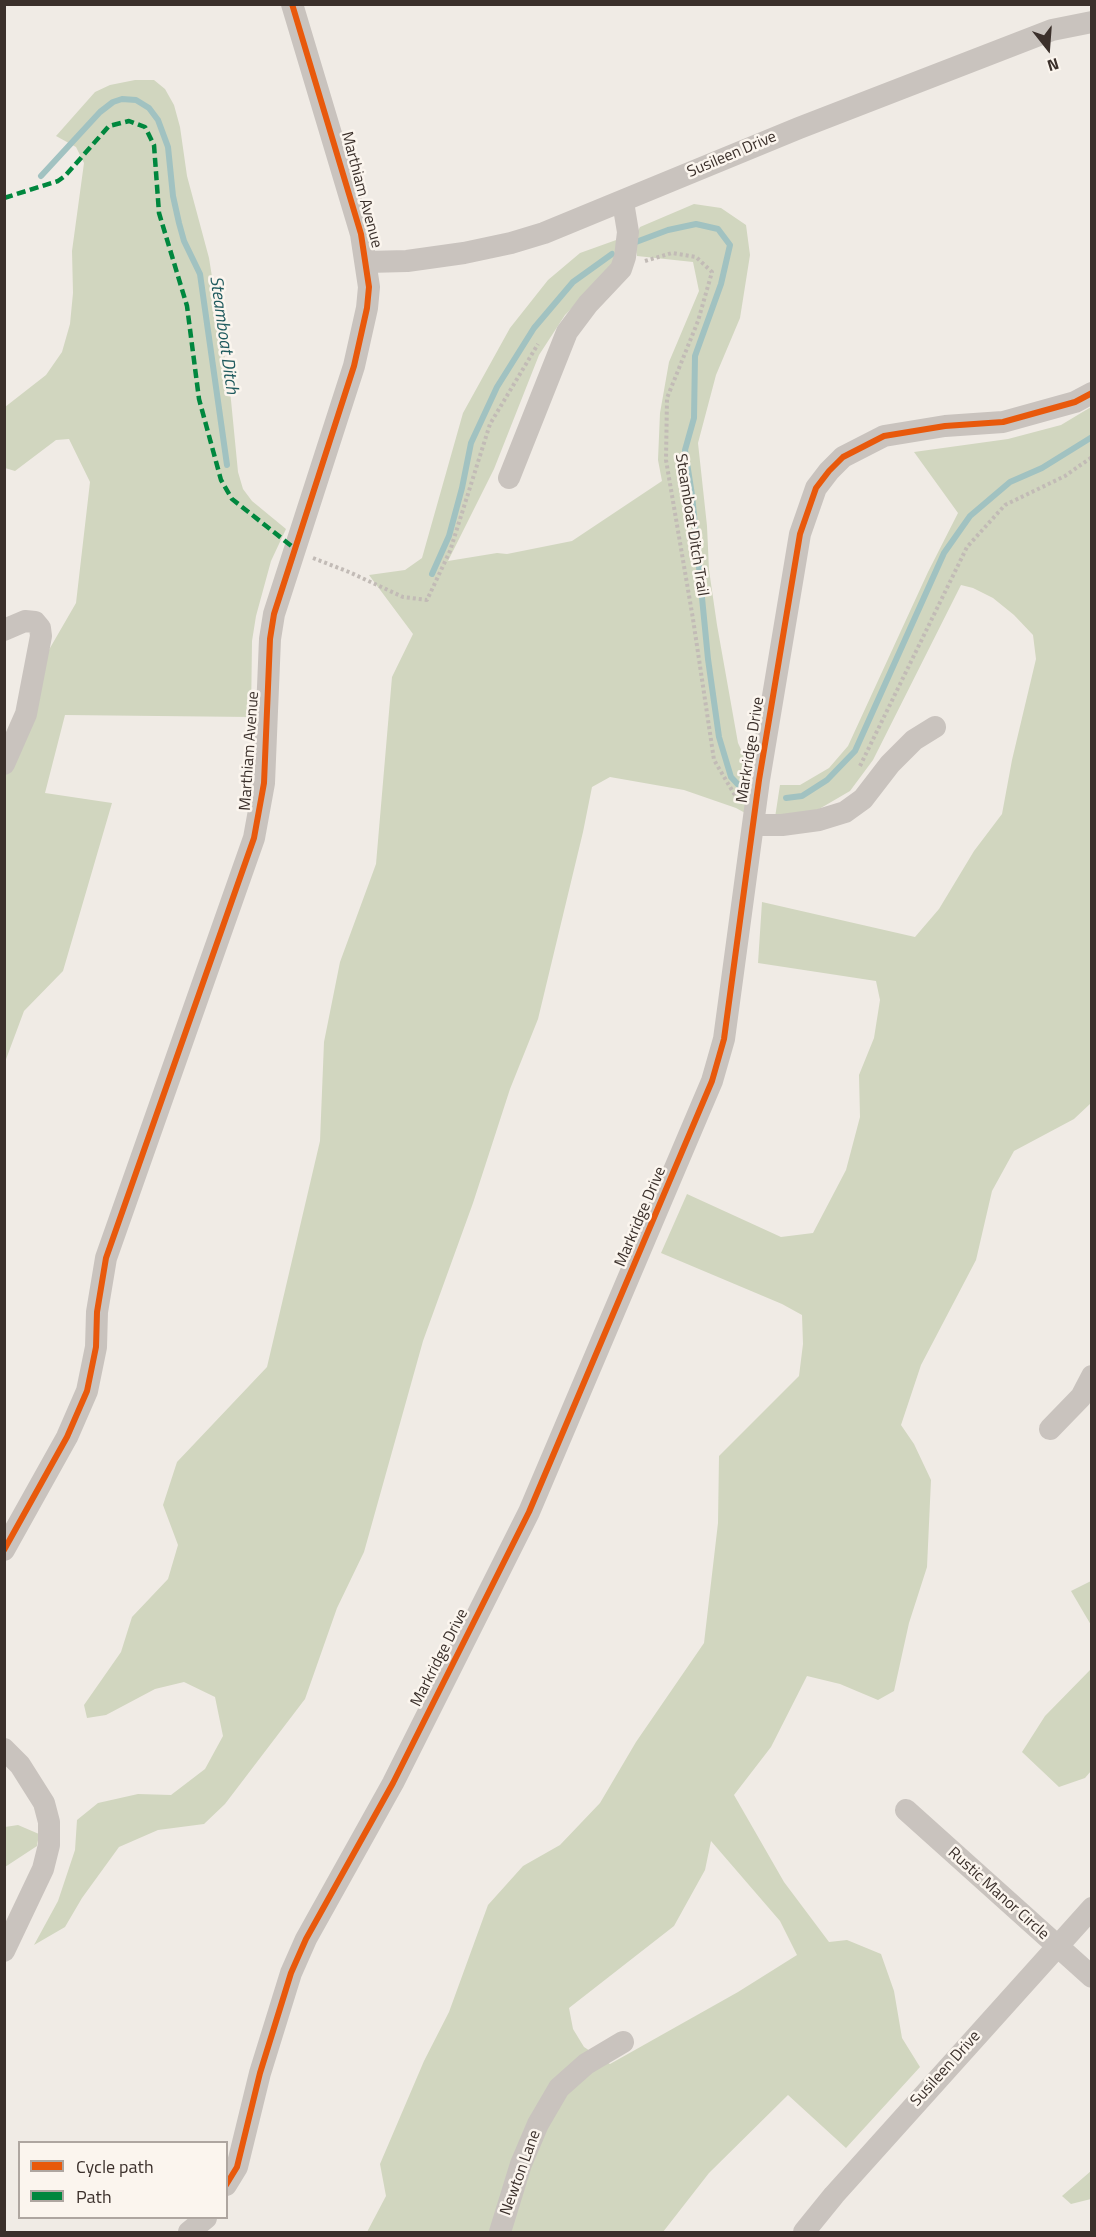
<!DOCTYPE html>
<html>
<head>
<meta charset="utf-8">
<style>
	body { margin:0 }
	#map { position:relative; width:1096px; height:2237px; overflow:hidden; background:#f0ebe5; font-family:"Titillium Web",sans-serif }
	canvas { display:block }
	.frame { position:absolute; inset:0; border:6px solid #3b302b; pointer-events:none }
	.legend { position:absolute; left:18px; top:2141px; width:210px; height:78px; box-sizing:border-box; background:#fbf5ee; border:2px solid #aea6a0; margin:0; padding:8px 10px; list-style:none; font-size:18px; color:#3b302b }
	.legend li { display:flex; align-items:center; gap:12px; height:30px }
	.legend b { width:30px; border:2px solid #aea6a0 }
	.north { position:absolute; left:1018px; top:18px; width:60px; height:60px; -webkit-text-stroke:4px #fbf5ee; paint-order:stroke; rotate:163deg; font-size:16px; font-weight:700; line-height:24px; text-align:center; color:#3b302b }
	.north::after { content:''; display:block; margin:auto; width:21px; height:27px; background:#3b302b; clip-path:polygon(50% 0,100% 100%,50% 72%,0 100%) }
</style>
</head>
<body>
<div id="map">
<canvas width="1096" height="2237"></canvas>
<div class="frame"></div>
<ul class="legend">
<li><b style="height:8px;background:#e8590c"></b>Cycle path</li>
<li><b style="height:8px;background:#00873e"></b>Path</li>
</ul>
<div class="north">N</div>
</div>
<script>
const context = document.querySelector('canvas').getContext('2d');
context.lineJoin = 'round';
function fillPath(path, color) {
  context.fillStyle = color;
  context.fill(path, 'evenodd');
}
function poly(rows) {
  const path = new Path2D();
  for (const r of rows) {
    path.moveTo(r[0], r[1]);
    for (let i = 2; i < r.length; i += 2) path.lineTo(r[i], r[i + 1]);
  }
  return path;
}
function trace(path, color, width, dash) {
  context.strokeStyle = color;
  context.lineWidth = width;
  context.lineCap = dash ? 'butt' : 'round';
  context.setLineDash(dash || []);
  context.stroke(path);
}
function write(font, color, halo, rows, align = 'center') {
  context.font = font + ' "Titillium Web",sans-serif';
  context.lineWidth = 5;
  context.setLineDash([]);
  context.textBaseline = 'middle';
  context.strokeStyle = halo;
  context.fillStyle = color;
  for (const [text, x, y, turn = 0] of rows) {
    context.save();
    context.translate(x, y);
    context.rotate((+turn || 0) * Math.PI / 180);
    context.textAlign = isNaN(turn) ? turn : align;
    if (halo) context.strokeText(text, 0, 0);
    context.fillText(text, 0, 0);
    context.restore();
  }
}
const green = poly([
	[135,80,154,80,165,89,174,105,180,127,187,176,209,258,230,390,238,472,243,489,252,501,286,529,271,561,256,616,252,641,251,717,65,715,45,793,112,803,63,971,24,1011,5,1062,5,748,24,693,76,603,90,482,69,439,56,440,15,471,5,468,5,407,46,375,62,352,70,324,73,293,72,251,84,163,76,147,56,136,95,92,110,85],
	[694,204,721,208,746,225,750,255,740,318,716,375,698,443,707,526,709,570,717,625,738,743,753,775,747,814,736,808,684,790,610,777,592,787,583,832,538,1019,510,1089,473,1203,423,1341,364,1552,337,1608,305,1699,225,1804,204,1824,158,1830,119,1847,82,1898,65,1927,34,1945,58,1901,75,1850,77,1820,98,1803,138,1794,171,1795,205,1769,223,1736,215,1697,184,1682,155,1689,106,1715,87,1718,84,1705,121,1652,132,1617,168,1579,178,1545,163,1505,177,1462,267,1367,320,1141,324,1042,340,962,376,864,392,677,413,634,369,575,405,570,422,558,463,413,510,328,548,280,580,253,619,239,617,259,604,276,565,315,539,355,494,469,448,561,497,553,507,554,572,541,662,481,658,460,660,413,669,362,699,291,693,262,637,256,634,239,640,227],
	[1091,407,1091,1103,1074,1119,1014,1151,992,1191,976,1260,921,1365,901,1425,914,1444,931,1480,927,1567,909,1623,894,1691,878,1700,840,1684,807,1676,771,1747,734,1795,784,1882,829,1942,847,1940,881,1954,894,1991,902,2038,920,2067,846,2148,788,2095,709,2173,663,2232,367,2232,386,2196,380,2164,424,2061,449,2012,488,1905,523,1866,560,1845,600,1803,636,1742,704,1643,718,1523,719,1456,799,1376,803,1344,802,1315,782,1304,661,1253,687,1194,781,1237,813,1233,846,1170,860,1117,859,1075,874,1038,880,1000,876,981,758,963,762,902,915,937,939,909,974,851,1002,814,1012,760,1036,659,1033,635,1014,615,993,598,973,588,961,585,873,760,850,791,814,812,774,824,780,785,800,785,829,768,848,746,928,572,958,513,914,452,1008,439,1061,425],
	[711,1841,780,1921,797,1955,738,1992,610,2064,584,2047,573,2029,569,2008,674,1926,705,1870],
	[1091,1581,1091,1625,1071,1591],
	[1091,1669,1091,1771,1085,1778,1059,1787,1022,1752,1045,1716],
	[18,1825,39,1834,37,1846,5,1867,5,1827],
	[1091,2171,1091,2199,1071,2204,1062,2196]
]);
const stream = poly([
	[41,176,100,112,113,102,122,99,136,100,149,108,158,120,168,147,173,196,179,223,184,241,200,274,227,465],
	[636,242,668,230,696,224,718,229,730,245,721,284,695,356,694,418,685,450,692,495,708,659,719,737,731,777,744,791],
	[432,574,449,536,462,488,471,443,497,387,534,328,573,282,612,254],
	[786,798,802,796,827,780,855,751,944,553,970,516,1010,482,1042,468,1092,437]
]);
const path = poly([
	[645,261,672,253,696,257,712,272,698,321,667,398,666,460,693,619,714,760,736,797],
	[313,558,349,572,403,597,427,600,450,551,490,424,538,344],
	[860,766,967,547,1005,505,1065,476,1092,457]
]);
const minor = poly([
	[367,262,407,261,464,253,511,243,544,233,799,128,1052,30,1092,22],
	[509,478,567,332,588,304,621,269,625,257,628,232,623,202],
	[4,630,25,621,35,622,40,628,41,636,26,714,4,764],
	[753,825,782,825,819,820,845,812,863,799,890,764,914,740,935,727],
	[1050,1429,1081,1397,1092,1376],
	[4,1550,67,1437,87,1391,96,1347,97,1312,106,1258,254,838,264,783,270,639,274,614,354,366,367,308,369,287,361,234,292,4],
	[4,1749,20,1765,44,1803,49,1822,49,1845,43,1869,4,1951],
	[906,1810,1092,1977],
	[226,2185,237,2167,260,2073,291,1973,306,1939,393,1783,529,1512,712,1081,724,1039,759,780,800,534,816,488,829,471,843,457,884,436,945,426,1003,422,1075,402,1092,393],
	[189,2232,206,2218],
	[500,2232,521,2164,538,2124,559,2088,586,2064,623,2042],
	[804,2232,834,2195,1092,1908]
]);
const quiet = poly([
	[4,198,58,181,65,176,109,126,129,121,145,127,154,145,159,213,187,306,199,399,221,480,232,499,294,548]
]);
const cycleway = poly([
	[4,1550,67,1437,87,1391,96,1347,97,1312,106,1258,254,838,264,783,270,639,274,614,354,366,367,308,369,287,361,234,292,4],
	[226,2185,237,2167,260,2073,291,1973,306,1939,393,1783,529,1512,712,1081,724,1039,759,780,800,534,816,488,829,471,843,457,884,436,945,426,1003,422,1075,402,1092,393]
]);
const streetNames = [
	["Susileen Drive",732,155,-23],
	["Marthiam Avenue",361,190,75],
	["Steamboat Ditch Trail",691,525,81],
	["Markridge Drive",751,750,-81],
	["Marthiam Avenue",250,751,-86],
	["Markridge Drive",641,1217,-67],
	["Markridge Drive",440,1658,-63],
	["Rustic Manor Circle",998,1894,42],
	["Susileen Drive",946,2069,-48],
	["Newton Lane",521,2173,-70]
];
const waterNames = [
	["Steamboat Ditch",223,335,82]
];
fillPath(green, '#d1d6bf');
trace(stream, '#a1c2c1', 6);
trace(path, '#c2bbb6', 4, [3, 3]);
trace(minor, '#c9c3be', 22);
trace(quiet, '#00873e', 4.5, [9, 4.5]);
trace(cycleway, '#e8590c', 6);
write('16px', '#3b302b', '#fbf5ee', streetNames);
write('italic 18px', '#1f5a5e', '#fbf5ee', waterNames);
</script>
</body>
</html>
